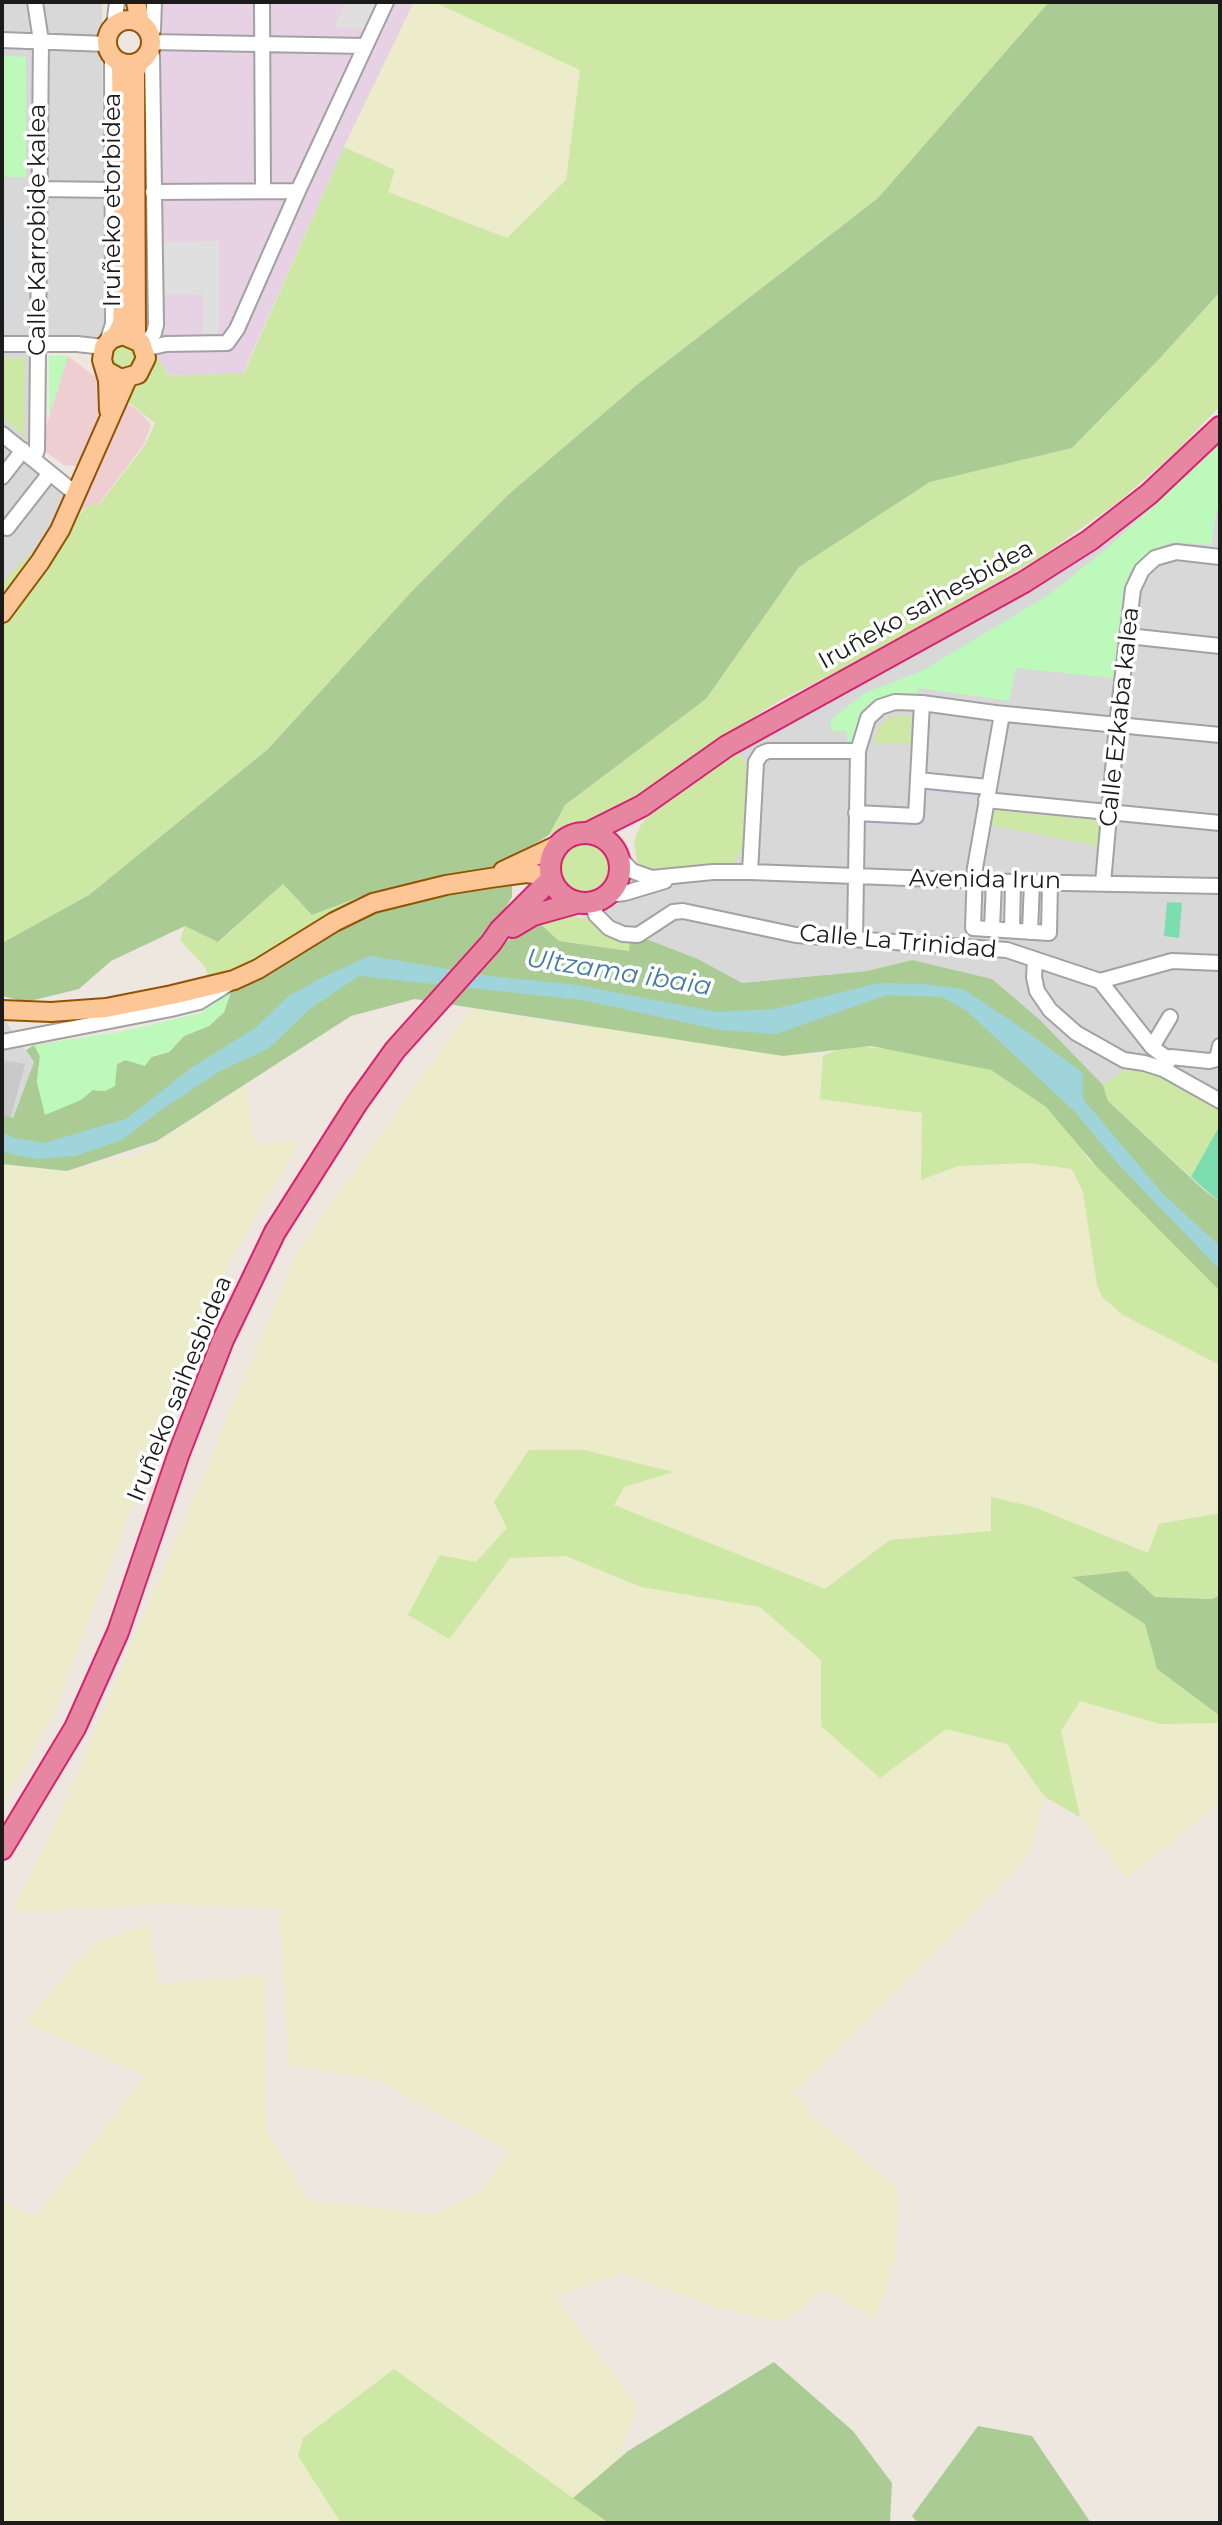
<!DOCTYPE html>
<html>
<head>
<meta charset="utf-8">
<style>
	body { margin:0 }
	#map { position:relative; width:1222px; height:2525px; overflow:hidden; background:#ede7e0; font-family:Montserrat,sans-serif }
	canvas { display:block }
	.frame { position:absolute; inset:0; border:4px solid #1b1b1b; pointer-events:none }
</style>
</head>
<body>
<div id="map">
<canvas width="1222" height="2525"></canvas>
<div class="frame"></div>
</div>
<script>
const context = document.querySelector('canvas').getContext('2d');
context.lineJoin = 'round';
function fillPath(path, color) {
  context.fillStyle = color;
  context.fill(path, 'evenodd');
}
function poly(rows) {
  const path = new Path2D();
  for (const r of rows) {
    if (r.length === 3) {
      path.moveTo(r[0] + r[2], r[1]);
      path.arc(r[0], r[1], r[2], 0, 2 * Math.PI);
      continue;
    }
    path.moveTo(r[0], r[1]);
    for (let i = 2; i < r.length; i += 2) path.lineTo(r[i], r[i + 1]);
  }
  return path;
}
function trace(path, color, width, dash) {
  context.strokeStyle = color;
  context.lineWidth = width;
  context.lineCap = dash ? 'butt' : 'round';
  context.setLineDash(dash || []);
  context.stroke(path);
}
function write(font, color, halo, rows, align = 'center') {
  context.font = font + ' Montserrat,sans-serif';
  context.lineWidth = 7;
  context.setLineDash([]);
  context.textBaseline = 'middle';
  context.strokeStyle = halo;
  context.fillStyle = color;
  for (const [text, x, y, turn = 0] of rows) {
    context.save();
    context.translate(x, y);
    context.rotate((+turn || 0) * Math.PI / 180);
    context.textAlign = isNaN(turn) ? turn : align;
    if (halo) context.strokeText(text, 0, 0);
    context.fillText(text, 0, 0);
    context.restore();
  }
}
const residential = poly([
	[2,2,102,2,104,337,42,336,40,458,79,515,2,627],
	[1220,443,1220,1202,1206,1192,1040,1020,912,960,867,971,741,983,698,959,649,940,630,940,579,915,606,905,625,884,637,861,647,869,738,750,1064,569,1169,492],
	[2,1016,34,1062,13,1118,2,1120]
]);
const commercial = poly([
	[68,356,102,382,103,415,84,467,64,465,46,452,41,443],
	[121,399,140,412,151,425,144,444,97,506,90,504,79,513,77,511]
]);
const industrial = poly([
	[142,2,414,2,344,147,243,373,169,376,138,326,142,186]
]);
const religious = poly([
	[2,1060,25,1064,11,1117,2,1114]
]);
const farmland = poly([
	[414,2,434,2,581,70,566,180,508,238,388,192,394,170,344,147],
	[472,1007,566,1026,603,1021,823,1056,820,1099,923,1113,931,1178,958,1166,1089,1160,1220,1364,1220,1513,1160,1524,1149,1553,1034,1507,991,1497,991,1531,890,1540,825,1589,613,1505,623,1487,671,1472,584,1450,476,1562,409,1615,449,1639,510,1558,566,1556,641,1587,760,1607,821,1660,821,1726,880,1777,946,1729,1007,1744,1045,1797,1029,1855,949,1939,794,2093,820,2123,898,2188,896,2256,876,2320,824,2289,783,2322,711,2306,623,2273,555,2297,637,2405,617,2461,573,2498,544,2478,298,2456,341,2523,2,2523,2,2199,35,2217,145,2076,25,2023,91,1945,149,1924,158,1984,264,1975,266,2130,308,2200,435,2214,480,2192,509,2151,374,2079,289,2065,279,1908,163,1904,12,1913,62,1809,299,1249],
	[245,1086,255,1144,300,1141,215,1287,53,1715,2,1808,2,1161,67,1171,141,1153],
	[1080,1701,1160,1724,1220,1723,1220,1803,1127,1878,1080,1817,1061,1731]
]);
const grass = poly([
	[434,2,1049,2,878,198,639,383,509,494,413,590,268,749,89,895,2,943,2,627,79,515,90,504,98,506,145,445,155,423,122,397,157,357,169,376,244,373,344,147,395,170,388,192,507,238,566,180,580,70],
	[1220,292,1220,406,1177,451,1117,503,1038,559,854,663,779,701,708,746,621,808,599,820,549,835,565,805,706,699,799,567,930,482,1072,448,1162,356],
	[127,343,137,353,137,363,124,372,110,363,112,350,117,345],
	[2,358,25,358,24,435,2,418],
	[36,549,22,572,2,599,2,582],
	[896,715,918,715,916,745,874,743,877,731,884,721],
	[738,750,750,772,745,845,733,864,673,870,647,869,637,861,634,842,640,826,655,809],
	[989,810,1102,821,1097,846,987,824],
	[584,868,27],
	[283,884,312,915,362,896,367,898,258,961,210,982,205,967,180,940,185,926,219,942],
	[559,913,593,920,630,940,630,951,559,941,535,919],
	[848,1045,909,1051,991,1070,1046,1107,1065,1125,1089,1160,1123,1188,1220,1290,1220,1365,1123,1315,1102,1297,1097,1285,1083,1192,1072,1169,1027,1163,958,1166,921,1180,922,1113,820,1099,823,1056],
	[1126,1069,1151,1070,1220,1110,1220,1125,1191,1177,1108,1101,1103,1085],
	[529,1450,584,1450,673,1472,624,1487,614,1505,825,1589,890,1540,991,1531,991,1497,1034,1507,1148,1553,1159,1524,1220,1513,1220,1595,1212,1599,1155,1597,1127,1571,1073,1577,1145,1624,1157,1669,1220,1716,1220,1723,1160,1724,1080,1701,1061,1731,1080,1817,1045,1797,1007,1744,946,1729,880,1778,821,1726,821,1660,760,1607,641,1587,566,1556,510,1558,449,1639,408,1615,440,1555,476,1562,507,1528,494,1502],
	[394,2369,573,2498,610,2523,341,2523,298,2456,303,2438]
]);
const forest = poly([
	[1049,2,1220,2,1220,292,1162,356,1072,448,930,482,799,567,706,699,565,805,549,835,488,872,367,898,362,896,312,915,283,884,218,942,185,926,111,961,79,989,26,1002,2,996,2,943,89,895,268,749,413,590,509,494,639,383,878,198],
	[505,880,512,886,512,897,501,916,500,947,535,919,559,941,629,951,630,940,649,940,698,959,742,983,867,971,912,960,992,979,1040,1020,1103,1085,1108,1101,1206,1192,1220,1202,1220,1291,1097,1167,1046,1107,991,1070,871,1046,783,1056,415,999,351,1016,157,1141,67,1171,2,1164,2,1114,13,1118,34,1062,26,1050,34,1045,40,1056,37,1082,45,1114,93,1090,105,1091,117,1064,125,1060,134,1062,169,1052,184,1036,209,1026,224,1012,231,991,258,979,332,930,365,913],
	[1127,1571,1155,1597,1212,1599,1220,1595,1220,1716,1157,1669,1145,1624,1072,1577],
	[774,2362,853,2431,892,2483,890,2523,609,2523,573,2498,628,2451],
	[978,2426,1032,2436,1091,2523,918,2523,912,2516]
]);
const park = poly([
	[2,56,26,57,26,177,2,177],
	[49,356,68,356,49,417],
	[1220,445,1220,509,1217,509,1211,545,1170,542,1142,557,1131,570,1123,590,1113,678,1016,668,1009,701,919,688,917,696,906,694,885,698,870,706,859,721,855,742,847,743,847,731,832,731,830,720,865,693,922,671,1047,596,1104,551],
	[231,991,224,1012,209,1026,184,1036,169,1052,153,1055,145,1066,125,1060,117,1064,115,1086,105,1091,93,1090,81,1100,45,1115,37,1082,40,1056,34,1045,120,1032,201,1013]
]);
const pitch = poly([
	[1167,902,1182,903,1179,938,1164,936],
	[1220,1125,1220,1202,1191,1177]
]);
const parking = poly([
	[346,2,380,2,366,29,334,27],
	[145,186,152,186,154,321,147,320],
	[219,241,219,333,203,334,203,295,163,294,163,242]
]);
const plaza = poly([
	[2,221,7,221,7,315,2,315],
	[918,715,931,718,925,772,985,779,978,798,925,793,921,828,862,826,863,803,910,804,916,735,910,735,911,723,917,723]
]);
const water = poly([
	[370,956,489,976,577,985,717,1012,774,1009,878,983,923,984,963,989,1016,1024,1083,1073,1083,1099,1163,1194,1220,1246,1220,1270,1119,1165,1075,1112,967,1011,942,997,887,995,776,1034,720,1030,582,1000,359,976,310,1009,268,1049,220,1071,158,1112,122,1140,75,1156,37,1159,2,1152,2,1132,13,1138,44,1143,126,1119,191,1068,255,1028,289,996,323,977]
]);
const minor = poly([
	[262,2,263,189],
	[114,26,117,2],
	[150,36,153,30,154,2],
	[2,40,107,44],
	[151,42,365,46],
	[39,189,111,190],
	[153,192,298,191],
	[108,339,113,324,112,56],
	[2,344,77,344,104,347],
	[143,347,154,333,156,325,152,56,150,49],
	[144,349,166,344,227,343,237,329,298,191,386,2],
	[2,434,76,494],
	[34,458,37,450,41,41,35,2],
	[2,477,23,450],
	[7,528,50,473],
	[1128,636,1220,646],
	[1002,714,975,868,973,928,1049,933,1050,882],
	[918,780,988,787],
	[986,800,1220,823],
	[856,813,916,816,922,703],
	[620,858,632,871,652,878,713,872,750,872,1013,882,1220,886],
	[750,872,756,762,761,754,768,751,858,751],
	[1103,883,1117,725,1133,589,1142,570,1155,558,1176,552,1220,557],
	[607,895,625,893,665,881],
	[592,903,596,915,609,928,623,934,638,935,673,912,683,911,796,935,1007,950,1100,981,1172,961,1220,963],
	[992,929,994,881],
	[1012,930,1013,882],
	[1030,932,1032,882],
	[855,939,858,751,868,718,880,707,895,702,922,703,995,713,1220,735],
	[1035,961,1034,977,1037,991,1050,1010,1076,1033,1124,1060,1144,1063,1163,1069,1220,1101],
	[1100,981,1152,1047,1169,1060,1163,1069],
	[2,1042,171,1009,199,1002,228,984],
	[1152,1047,1170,1017],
	[1169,1060,1171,1057,1209,1061,1217,1059,1220,1046]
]);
const major = poly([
	[136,2,140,23],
	[129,42,22],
	[115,337,122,324,124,279,121,63],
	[136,339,135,72,140,61],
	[105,370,121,379,138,374,146,358,141,343,123,335,111,339,104,347,102,360,108,380,109,410],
	[2,613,40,562,60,530,127,379],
	[503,871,556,846],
	[2,1010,51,1012,106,1008,172,995,234,980,258,969,334,922,373,903,446,885,490,878,526,873,550,876]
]);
const highway = poly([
	[590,832,642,806,727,746,1024,582,1090,540,1149,494,1220,427],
	[585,868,35],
	[513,927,533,915,576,903],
	[2,1849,75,1728,118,1632,179,1453,223,1340,275,1232,357,1103,395,1050,491,943,500,930,551,879]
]);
const streetNames = [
	["Iruñeko etorbidea",113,200,-90],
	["Calle Karrobide kalea",38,230,-90],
	["Iruñeko saihesbidea",926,605,-29],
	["Calle Ezkaba kalea",1120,717,-84],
	["Avenida Irun",985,880,1],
	["Calle La Trinidad",898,942,5],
	["Iruñeko saihesbidea",180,1389,-68]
];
const waterNames = [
	["Ultzama ibaia",619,973,9]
];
fillPath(residential, '#d9d8d8');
fillPath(commercial, '#eeced0');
fillPath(industrial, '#e6d2e4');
fillPath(religious, '#c9c9c9');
fillPath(farmland, '#ecebca');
fillPath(grass, '#cce8a4');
fillPath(forest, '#aacc94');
fillPath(park, '#bcf9bb');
fillPath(pitch, '#7cddae');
fillPath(parking, '#dfdfdf');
fillPath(plaza, '#d4d6e2');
fillPath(water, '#9fd4db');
trace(minor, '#a2a2a2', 18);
trace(major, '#925300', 22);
trace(highway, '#d52371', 24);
trace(minor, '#fff', 14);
trace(major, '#fcc696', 18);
trace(highway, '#e686a1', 20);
write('24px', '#1b1b1b', '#fff', streetNames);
write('italic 26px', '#457ca2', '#fff', waterNames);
</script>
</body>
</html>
